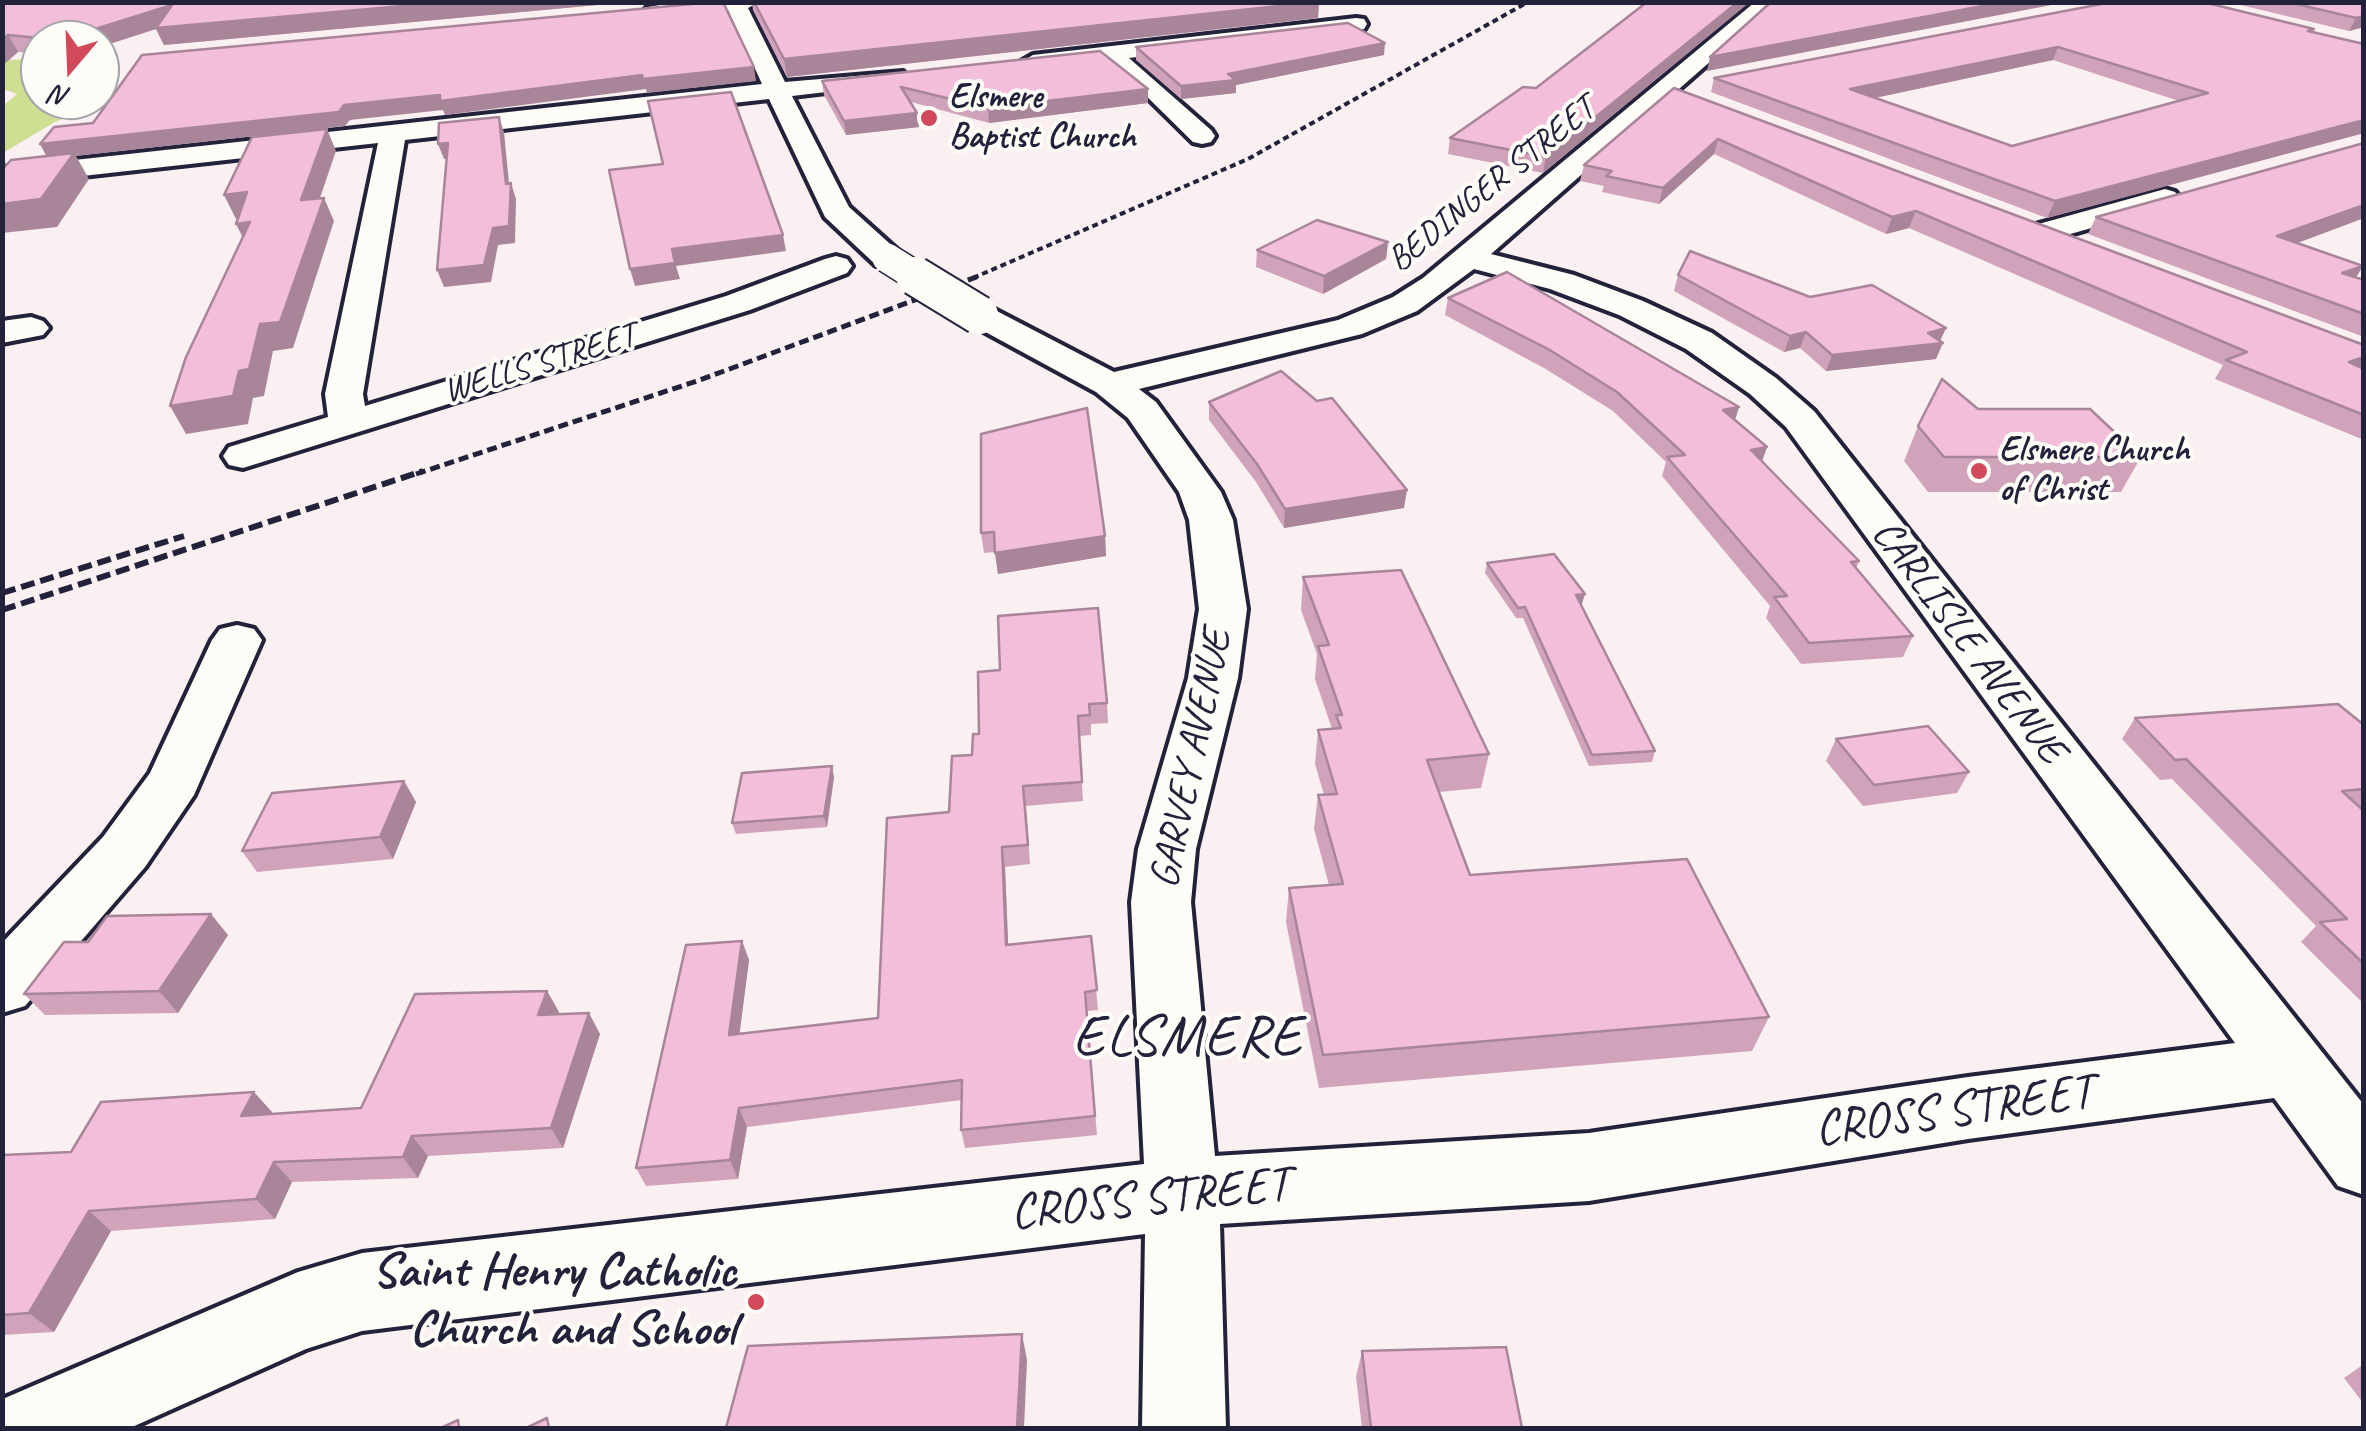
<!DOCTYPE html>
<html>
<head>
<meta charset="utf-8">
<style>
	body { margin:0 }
	#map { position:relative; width:2366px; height:1431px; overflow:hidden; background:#fbf0f1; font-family:Caveat,sans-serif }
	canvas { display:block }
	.frame { position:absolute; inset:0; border:5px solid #22223b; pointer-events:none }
	.north { position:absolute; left:20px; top:20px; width:100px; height:100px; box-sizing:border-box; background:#fdfcf7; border:2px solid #a5a5ac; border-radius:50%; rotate:199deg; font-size:28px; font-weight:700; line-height:40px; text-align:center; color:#22223b }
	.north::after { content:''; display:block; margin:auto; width:35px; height:45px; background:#d1495b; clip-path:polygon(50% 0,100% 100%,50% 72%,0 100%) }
</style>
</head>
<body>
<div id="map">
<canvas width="2366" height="1431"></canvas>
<div class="frame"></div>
<div class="north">N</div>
</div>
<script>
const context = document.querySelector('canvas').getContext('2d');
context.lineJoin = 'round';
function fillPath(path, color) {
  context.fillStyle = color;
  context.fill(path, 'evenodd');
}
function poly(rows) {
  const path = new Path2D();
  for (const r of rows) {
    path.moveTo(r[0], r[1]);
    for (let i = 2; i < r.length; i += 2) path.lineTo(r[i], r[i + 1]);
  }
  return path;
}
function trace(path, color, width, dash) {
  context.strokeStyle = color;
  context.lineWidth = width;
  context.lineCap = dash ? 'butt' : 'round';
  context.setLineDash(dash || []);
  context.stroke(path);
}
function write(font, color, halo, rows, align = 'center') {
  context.font = font + ' Caveat,sans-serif';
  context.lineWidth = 8;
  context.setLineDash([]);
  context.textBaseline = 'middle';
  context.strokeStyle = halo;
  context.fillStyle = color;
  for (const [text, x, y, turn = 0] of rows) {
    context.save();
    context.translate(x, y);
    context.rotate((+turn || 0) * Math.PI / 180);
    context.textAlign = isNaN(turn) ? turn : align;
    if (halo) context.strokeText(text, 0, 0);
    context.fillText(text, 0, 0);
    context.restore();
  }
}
const green = poly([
	[40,59,40,100,100,100,100,62,109,68,104,101,55,122,3,153,3,106,17,94,3,89,3,60]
]);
const street = poly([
	[678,2,759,2,748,8,785,82,903,72,907,77,895,84,792,96,849,207,898,251,903,258,898,265,876,265,825,217,769,99,405,140,363,394,365,406,726,296,825,259,836,256,847,259,852,266,847,273,750,310,243,468,229,465,223,456,229,447,328,417,325,394,378,143,2,185,2,168,762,84,728,10,655,17,644,11,648,7,678,2],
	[1755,2,1778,2,1491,254,1574,275,1643,301,1712,333,1776,378,1814,411,2364,1105,2364,1195,2338,1186,2274,1098,1968,1139,1589,1201,1220,1224,1226,1428,1142,1428,1145,1234,362,1331,306,1349,130,1428,2,1428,5,1398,298,1272,362,1253,1144,1164,1131,902,1138,849,1188,678,1199,609,1189,520,1179,492,1128,418,1096,392,967,322,962,315,967,308,979,305,991,308,1114,372,1338,320,1393,297,1423,278,1755,2],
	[1474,269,1550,289,1619,315,1686,349,1750,394,1786,427,2235,1043,1968,1077,1589,1133,1215,1156,1191,902,1196,849,1238,678,1247,609,1233,520,1221,492,1156,402,1139,389,1362,334,1417,311,1474,269],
	[1356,18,1364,19,1367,24,1364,29,1129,58,1211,130,1215,136,1211,142,1202,144,1193,142,1130,80,1103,61,1033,69,1021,62,1033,55,1356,18],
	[2165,189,2175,192,2180,198,2175,204,2046,241,2035,239,2031,232,2035,225,2165,189],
	[31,317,43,321,49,328,43,335,2,343,2,321,31,317],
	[237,625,254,629,262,640,194,795,145,867,25,1006,2,1013,2,943,103,837,150,773,212,640,220,629,237,625]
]);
const railFar2 = poly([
	[973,278,1248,159,1528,2]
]);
const railFar1 = poly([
	[416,474,700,380,979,276]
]);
const rail = poly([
	[2,593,184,536],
	[2,610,423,471]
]);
const streetBridgeFar1 = poly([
	[887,258,919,278]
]);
const streetBridge = poly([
	[915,276,979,315]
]);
const wall = poly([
	[2,2,630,2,164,45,156,29,100,47,100,40,40,40,40,54,18,52,2,66],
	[752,2,1319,2,1318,18,787,77,753,10],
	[1647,2,1543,173,1448,154,1450,138,1536,88],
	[2112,2,2313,32,2364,44,2364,133,2047,218,1711,92,1714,78],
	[2053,60,2179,101,2012,146,1875,98],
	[2228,2,2364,2,2364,27,2349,31],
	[1136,47,1384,55,1236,85,1236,93,1181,99,1136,60],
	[822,81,1148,89,1148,103,989,123,911,102,919,127,846,135,824,95],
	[1674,88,2364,345,2364,440,2215,379,2223,365,1909,228,1886,234,1714,154,1659,204,1602,192,1604,186,1580,181,1584,165],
	[2364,143,2364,218,2297,243,2356,277,2364,280,2364,337,2088,234,2096,217],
	[1388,242,1386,259,1323,294,1256,267,1257,250],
	[1678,275,1810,297,1946,328,1940,341,1936,359,1826,371,1800,348,1784,352,1674,291],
	[1448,298,1739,407,1735,420,1767,447,1762,461,1859,561,1856,569,1913,636,1903,657,1801,664,1766,618,1770,606,1662,476,1666,462,1613,411,1544,368,1445,315],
	[1317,401,1404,508,1284,528,1256,482,1209,420,1209,402],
	[1087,408,1105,536,1106,556,998,574,995,552,984,553,981,533],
	[1918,426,2141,457,2121,492,1928,492,1904,461],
	[1487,563,1582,604,1581,605,1655,751,1652,762,1589,766,1523,618,1516,618,1485,573],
	[1303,577,1489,754,1481,788,1439,792,1470,875,1769,1017,1752,1051,1319,1088,1286,922,1289,888,1329,885,1314,829,1318,795,1324,795,1315,764,1318,730,1332,729,1315,679,1317,654,1301,610],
	[978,672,1107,703,1108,723,1091,724,1091,735,1079,736,1083,801,1026,806,1030,864,1005,867,1008,944,1091,936,1098,1010,1086,1011,1097,1135,965,1148,961,1130,962,1100,747,1127,738,1179,646,1186,636,1168,742,941,749,960,739,1034,878,1018,949,812,979,734],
	[2135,718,2364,725,2364,807,2360,807,2364,811,2364,1004,2301,942,2316,926,2172,779,2160,780,2122,739],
	[1836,739,1969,772,1957,793,1863,806,1826,761],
	[834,777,827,827,736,834,732,823],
	[404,781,416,802,393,859,257,872,242,851],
	[228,935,178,1013,45,1015,24,994,88,942],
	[547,991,559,1012,558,1014,600,1034,563,1148,428,1156,418,1178,292,1182,275,1219,111,1231,54,1332,2,1335,2,1156,71,1152,272,1112,271,1114,361,1108],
	[1362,1351,1522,1428,1362,1428,1356,1377],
	[2364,1364,2364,1404,2344,1378]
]);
const shadedWall = poly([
	[447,2,630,2,164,45,156,29,100,47,100,40,60,40,172,5],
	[1319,2,1318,18,787,77,784,59],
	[1738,2,1750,2,1543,173,1546,157],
	[2004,2,2067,2,1707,71,1710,57],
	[2364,16,2364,27,2349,31,2356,18],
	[8,35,18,52,2,66,2,40],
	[1385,43,1384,55,1236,85,1236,93,1181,99,1181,86,1228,74],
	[2058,47,2053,60,1846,104,1850,89],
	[754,67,756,81,647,93,646,89,445,115,443,110,350,120,345,126,76,156,89,179,57,227,2,233,2,204,48,159,40,144,344,105,642,75],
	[1148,89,1148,103,989,123,988,108],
	[917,113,919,127,846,135,844,121],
	[499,117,504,132,510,194,511,183,516,199,515,243,498,245,491,282,444,287,437,270,493,228,506,184],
	[2364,120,2364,133,2047,218,2055,201],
	[327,129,336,151,311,224,301,200],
	[1718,139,1714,154,1659,204,1663,188],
	[448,143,453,158,444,159,438,144],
	[247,192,258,216,236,219,224,195],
	[324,198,334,221,293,348,273,351,264,396,253,398,248,424,186,434,170,406,239,371,260,324],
	[2364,205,2364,218,2268,254,2277,236],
	[1916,211,1909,228,1886,234,1892,217],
	[250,222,248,248,236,224],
	[783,235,786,251,676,266,680,279,635,286,630,269,672,249],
	[1388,242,1386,259,1323,294,1324,276],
	[2363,266,2352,284,2342,273],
	[1946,328,1939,343,1943,343,1936,359,1826,371,1832,355],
	[1806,332,1800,348,1784,352,1790,336],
	[2364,357,2364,371,2349,362],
	[1739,407,1733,426,1723,410],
	[1767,447,1760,467,1751,450],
	[1407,490,1404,508,1284,528,1285,509],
	[1105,536,1106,556,998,574,995,553],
	[1585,594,1582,604,1573,606,1576,595],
	[832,766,834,777,827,827,824,816],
	[404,781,416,802,393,859,380,837],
	[1002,847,1005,867,1009,964,1006,945],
	[211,914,228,935,178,1013,159,991],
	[742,941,749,960,737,1054,729,1035],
	[547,991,559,1012,550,1036,538,1015],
	[589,1013,600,1034,563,1148,551,1128],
	[254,1092,272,1112,260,1136,241,1116],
	[739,1108,747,1127,738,1179,730,1160],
	[412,1136,428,1156,418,1178,403,1157],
	[274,1162,292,1182,275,1219,256,1199],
	[89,1211,111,1231,54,1332,29,1313],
	[1022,1334,1027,1360,1024,1428,1017,1428]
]);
const building = poly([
	[2,2,447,2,156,28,172,5,60,40,8,35,2,40,2,2],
	[714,2,723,2,754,67,643,79,642,75,440,101,440,95,344,105,339,112,40,144,54,127,93,123,142,55,714,2],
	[754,2,1316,2,784,59,754,2],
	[1647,2,1738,2,1546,157,1450,138,1523,87,1536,88,1647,2],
	[1771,2,2004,2,1710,57,1771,2],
	[2112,2,2203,2,2314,29,2308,31,2364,44,2364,120,2055,201,1714,78,2112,2],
	[2058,47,2208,93,2012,146,1850,89,2058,47],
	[2288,2,2364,2,2364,16,2356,18,2288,2],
	[1348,23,1385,43,1228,74,1236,80,1181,86,1136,47,1348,23],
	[1100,51,1148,89,988,108,901,87,917,113,844,121,822,81,1100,51],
	[1674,88,2364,345,2364,357,2349,362,2364,369,2364,415,2226,360,2247,352,1916,211,1892,217,1718,139,1663,188,1606,176,1612,171,1584,165,1674,88],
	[731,92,783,235,672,249,675,263,630,269,609,170,663,164,648,101,731,92],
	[499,117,506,184,511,183,509,226,493,228,484,265,437,270,448,143,438,144,439,123,499,117],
	[327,129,301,200,324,198,280,322,260,324,249,369,239,371,233,396,170,406,186,357,250,222,236,224,247,192,224,195,252,137,327,129],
	[2364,143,2364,205,2277,236,2363,266,2342,273,2364,280,2364,314,2096,217,2364,143],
	[74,153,41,199,2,204,2,170,11,160,74,153],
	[1317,220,1388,242,1324,276,1257,250,1317,220],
	[1690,251,1810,297,1872,285,1946,328,1928,333,1943,343,1832,355,1806,332,1790,336,1678,275,1690,251],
	[1507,272,1739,407,1723,410,1767,447,1751,450,1859,561,1851,562,1913,636,1809,643,1774,597,1787,596,1667,457,1685,455,1617,392,1548,349,1448,298,1507,272],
	[1281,371,1317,401,1332,398,1407,490,1285,509,1257,464,1209,402,1281,371],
	[1942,379,1978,409,2090,409,2141,457,1944,457,1918,426,1942,379],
	[1087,408,1105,536,995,553,994,532,981,533,981,434,1087,408],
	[1554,554,1585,594,1576,595,1655,751,1592,755,1525,607,1518,608,1487,563,1554,554],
	[1401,570,1489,754,1427,760,1470,875,1687,859,1769,1017,1323,1055,1289,888,1343,884,1318,795,1337,794,1318,730,1341,728,1336,715,1342,715,1318,646,1329,645,1303,577,1401,570],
	[1098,608,1107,703,1089,704,1090,715,1078,716,1082,782,1023,786,1028,845,1002,847,1006,945,1091,936,1097,990,1085,992,1095,1116,961,1130,962,1080,739,1108,730,1160,636,1168,686,945,742,941,729,1035,878,1018,887,818,949,812,952,756,972,755,973,734,979,734,978,672,1000,670,998,616,1098,608],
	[2338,704,2364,725,2364,789,2342,791,2364,811,2364,964,2320,922,2347,919,2186,759,2175,760,2135,718,2338,704],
	[1928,726,1969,772,1874,785,1836,739,1928,726],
	[832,766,824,816,732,823,742,773,832,766],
	[404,781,380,837,242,851,272,793,404,781],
	[211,914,159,991,24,994,64,942,88,942,107,916,211,914],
	[547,991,538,1015,589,1013,551,1128,412,1136,403,1157,274,1162,256,1199,89,1211,29,1313,2,1315,3,1155,71,1152,101,1102,254,1092,241,1116,361,1108,415,994,547,991],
	[1022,1334,1017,1428,726,1428,748,1346,1022,1334],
	[1506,1347,1522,1428,1371,1428,1362,1351,1506,1347],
	[547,1418,549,1428,526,1428,547,1418],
	[458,1420,459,1428,441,1428,458,1420]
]);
const markers = [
	[929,118,10,"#d1495b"],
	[1979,471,10,"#d1495b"],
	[756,1302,10,"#d1495b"]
];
const farPoinames = [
	["Elsmere",949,98],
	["Baptist Church",949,138],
	["Elsmere Church",1999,451],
	["of Christ",1999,491]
];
const farStreetnames = [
	["BEDINGER STREET",1492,185,-39],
	["WELLS STREET",540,364,-17]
];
const streetNames = [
	["CARLISLE AVENUE",1968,642,53],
	["GARVEY AVENUE",1192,759,-78]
];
const nearStreetnames = [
	["CROSS STREET",1954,1112,-8],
	["CROSS STREET",1150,1200,-6]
];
const nearPoinames = [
	["Saint Henry Catholic",736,1273],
	["Church and School",736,1331]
];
const nearQuarternames = [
	["ELSMERE",1188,1039]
];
fillPath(green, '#cede92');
trace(street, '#22223b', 8);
fillPath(street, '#fdfcf7');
trace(railFar2, '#22223b', 4, [6, 4]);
trace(railFar1, '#22223b', 5, [10, 5]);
trace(rail, '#22223b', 6, [14, 6]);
trace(streetBridgeFar1, '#22223b', 32, []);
trace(streetBridge, '#22223b', 42, []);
trace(streetBridgeFar1, '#fdfcf7', 29);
trace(streetBridge, '#fdfcf7', 38);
fillPath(wall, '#d0a3bb');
fillPath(shadedWall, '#a98599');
fillPath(building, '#f2beda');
trace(building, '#a98599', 2.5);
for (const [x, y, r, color] of markers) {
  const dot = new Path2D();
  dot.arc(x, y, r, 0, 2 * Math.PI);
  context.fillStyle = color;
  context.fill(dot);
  trace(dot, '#fdfcf7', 4);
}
write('bold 35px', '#22223b', '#fdfcf7', farPoinames, 'left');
write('35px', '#22223b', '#fdfcf7', farStreetnames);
write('42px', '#22223b', '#fdfcf7', streetNames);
write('50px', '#22223b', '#fdfcf7', nearStreetnames);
write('bold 50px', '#22223b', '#fdfcf7', nearPoinames, 'right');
context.letterSpacing = '2.5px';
write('58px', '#22223b', '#fdfcf7', nearQuarternames);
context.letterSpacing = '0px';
</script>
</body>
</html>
